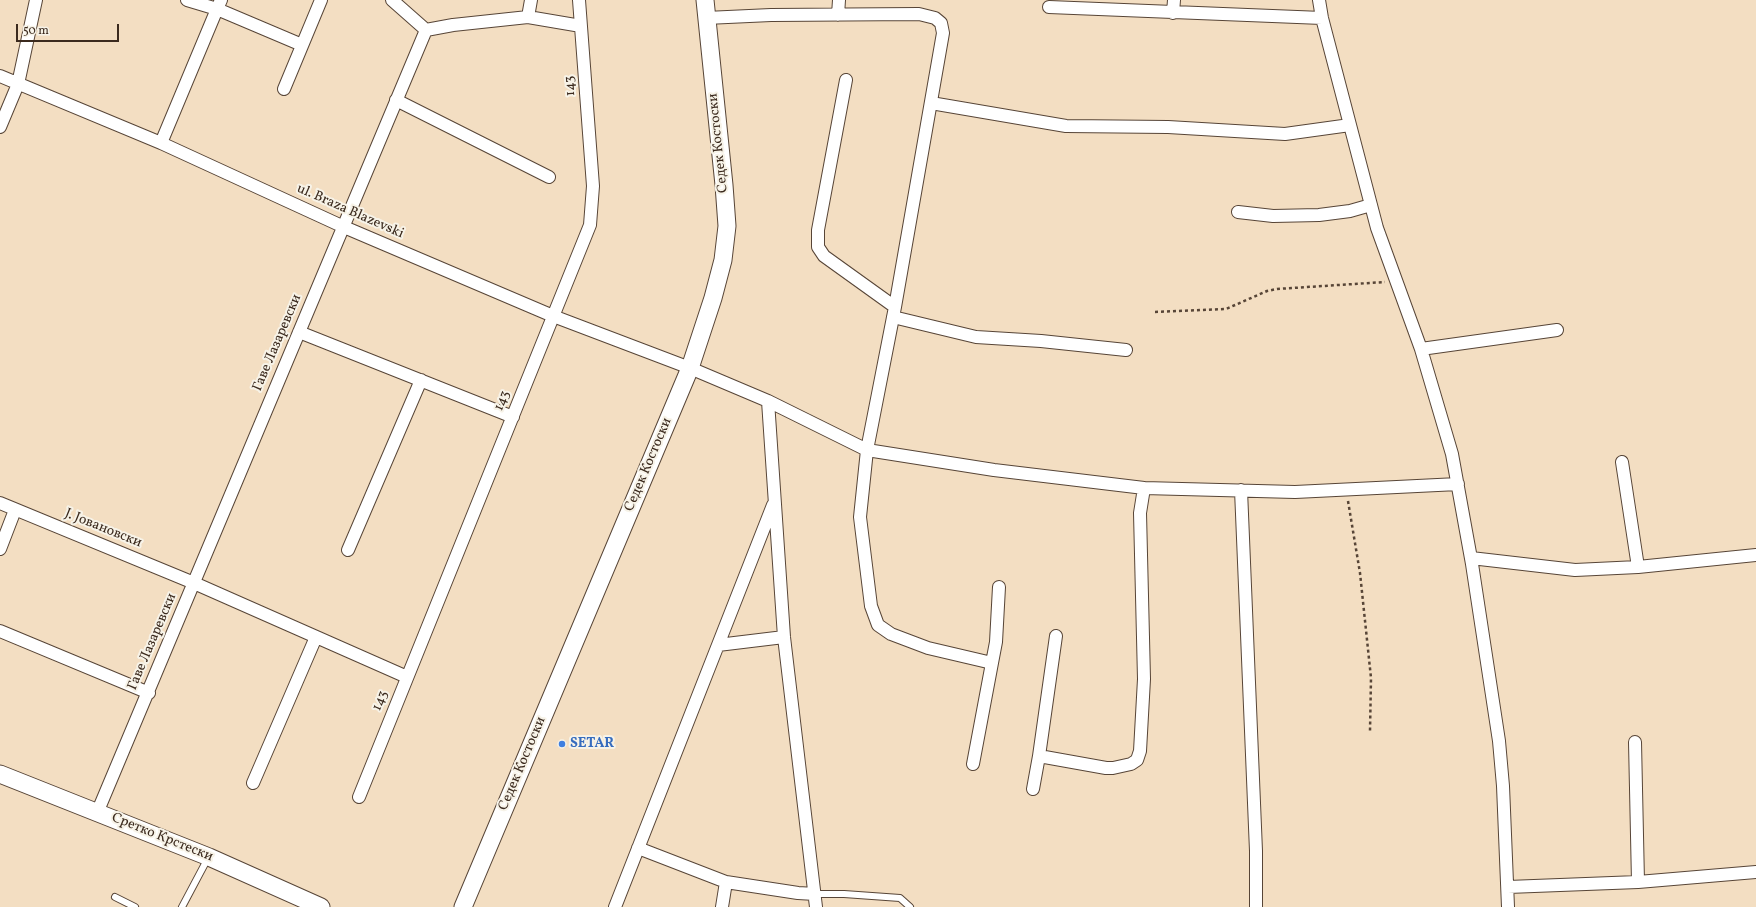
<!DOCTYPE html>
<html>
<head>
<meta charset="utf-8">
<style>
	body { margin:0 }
	#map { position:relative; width:1756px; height:907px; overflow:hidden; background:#f3dec2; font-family:Vollkorn,serif }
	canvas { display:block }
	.scale { position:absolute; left:16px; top:24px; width:103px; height:18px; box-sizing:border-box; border:2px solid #3b2a1e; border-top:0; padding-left:5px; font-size:12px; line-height:14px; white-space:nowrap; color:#3b2a1e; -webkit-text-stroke:3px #f7f3e8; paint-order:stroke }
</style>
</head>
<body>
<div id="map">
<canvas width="1756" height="907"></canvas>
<div class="scale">50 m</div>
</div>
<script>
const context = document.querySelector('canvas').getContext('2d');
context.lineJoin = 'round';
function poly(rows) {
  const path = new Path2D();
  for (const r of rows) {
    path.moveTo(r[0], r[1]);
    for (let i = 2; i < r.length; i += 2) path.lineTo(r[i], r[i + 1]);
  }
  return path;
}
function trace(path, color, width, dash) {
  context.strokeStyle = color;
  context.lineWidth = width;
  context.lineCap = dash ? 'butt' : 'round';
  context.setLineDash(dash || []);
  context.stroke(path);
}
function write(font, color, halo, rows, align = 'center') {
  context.font = font + ' Vollkorn,serif';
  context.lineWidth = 4;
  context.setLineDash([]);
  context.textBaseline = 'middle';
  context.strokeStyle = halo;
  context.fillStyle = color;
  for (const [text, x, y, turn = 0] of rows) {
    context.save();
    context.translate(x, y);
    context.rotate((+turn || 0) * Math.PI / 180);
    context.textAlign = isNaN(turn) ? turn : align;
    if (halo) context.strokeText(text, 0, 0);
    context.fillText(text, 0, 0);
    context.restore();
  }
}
const path = poly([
	[1155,312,1226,309,1267,291,1277,289,1385,282],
	[1348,501,1360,573,1371,678,1370,731]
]);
const service = poly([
	[815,894,844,894,900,898,910,907],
	[115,897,135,907],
	[182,907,208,858]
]);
const minor = poly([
	[221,0,217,9,302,45],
	[392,0,426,30],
	[1319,0,1322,18,1377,228,1421,349,1452,454,1472,564,1499,741,1503,786,1508,907],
	[1049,7,1322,18],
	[1173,13,1174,0],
	[838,15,839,0],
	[528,17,531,0],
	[706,18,771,15,919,14,935,18,941,23,943,33,895,307,867,450,860,517,871,606,878,625,891,634,928,648,992,663,996,642,999,587],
	[0,76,161,143,344,227,553,316,690,368,768,401,867,450,994,470,1144,488,1295,492,1458,484],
	[846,80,818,230,818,247,824,256,895,307],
	[284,89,321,0],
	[396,100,549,177],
	[931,103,1066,126,1168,127,1285,134,1350,125],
	[0,127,18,84,36,0],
	[161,143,217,9,187,0],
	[1238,212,1273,216,1319,215,1350,211,1371,205],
	[893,317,976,337,1041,341,1126,350],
	[299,332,513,417],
	[1421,349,1557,330],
	[768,401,784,637,816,907],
	[1622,462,1638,567],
	[1241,490,1256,851,1256,907],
	[0,503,194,583,407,677],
	[0,549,15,510],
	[348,550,421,380],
	[1471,558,1575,570,1638,567,1756,555],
	[0,631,149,693],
	[718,645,773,505],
	[1635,742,1638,882],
	[1039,756,1056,636],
	[973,764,992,663],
	[253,783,316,637],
	[1033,789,1039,756,1106,768,1113,768,1131,764,1137,760,1140,751,1144,679,1140,513,1144,488],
	[359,797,590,225,593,186,579,0],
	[97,813,426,30,453,25,528,17,581,26],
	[638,848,726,882,798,893,815,894],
	[1508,887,1638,882,1756,872],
	[615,907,718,645,784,637],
	[722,907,726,882]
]);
const secondary = poly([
	[0,774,209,857,321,907],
	[463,907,690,368,713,298,723,260,727,226,724,185,705,0]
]);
const markers = [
	[562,744,4,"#3f7fe0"]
];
const streetNames = [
	["143",571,86,-94],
	["Седек Костоски",719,143,-96],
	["ul. Braza Blazevski",350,212,24],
	["Гаве Лазаревски",278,343,-67],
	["143",503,401,-68],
	["Седек Костоски",649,465,-67],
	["Ј. Јовановски",103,529,22],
	["Гаве Лазаревски",153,642,-67],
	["143",381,701,-68],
	["Седек Костоски",523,764,-67],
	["Сретко Крстески",162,838,22]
];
const shopNames = [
	["SETAR",570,744]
];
trace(service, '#574537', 8);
trace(minor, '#574537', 14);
trace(secondary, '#574537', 19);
trace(path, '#574537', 2.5, [3, 3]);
trace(service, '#fff', 6);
trace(minor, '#fff', 12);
trace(secondary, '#fff', 17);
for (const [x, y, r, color] of markers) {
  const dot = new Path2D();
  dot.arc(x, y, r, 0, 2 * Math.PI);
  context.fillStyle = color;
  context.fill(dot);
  trace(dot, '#f7f3e8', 1.5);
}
write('14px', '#3b2a1e', '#f7f3e8', streetNames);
write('bold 14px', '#366cbe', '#f7f3e8', shopNames, 'left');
</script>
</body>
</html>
